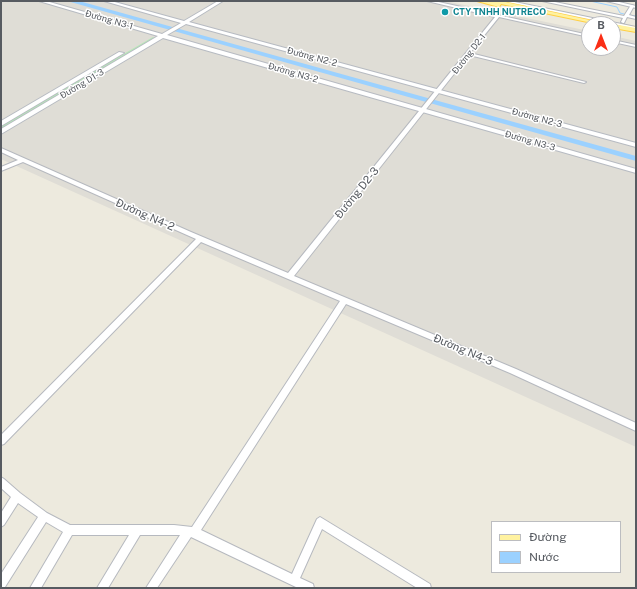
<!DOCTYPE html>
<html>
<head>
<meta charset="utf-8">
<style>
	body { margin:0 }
	#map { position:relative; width:637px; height:589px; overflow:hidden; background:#edeade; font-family:"Public Sans",sans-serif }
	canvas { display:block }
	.frame { position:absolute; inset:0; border:2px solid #575b61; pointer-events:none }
	.legend { position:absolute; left:491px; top:521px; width:130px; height:52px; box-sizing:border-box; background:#fff; border:1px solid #bcbdc0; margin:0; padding:5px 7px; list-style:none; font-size:12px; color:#575b61 }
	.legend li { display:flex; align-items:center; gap:8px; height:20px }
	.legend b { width:20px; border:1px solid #bcbdc0 }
	.north { position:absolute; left:581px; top:16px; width:40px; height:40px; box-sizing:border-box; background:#fff; border:1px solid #bcbdc0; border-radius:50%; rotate:0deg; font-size:11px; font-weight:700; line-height:16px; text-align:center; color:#575b61 }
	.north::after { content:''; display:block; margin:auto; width:14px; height:18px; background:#fa2e16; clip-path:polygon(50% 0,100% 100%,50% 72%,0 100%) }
</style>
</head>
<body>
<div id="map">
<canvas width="637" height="589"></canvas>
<div class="frame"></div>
<ul class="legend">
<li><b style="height:5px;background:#fff2a0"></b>Đường</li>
<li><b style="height:11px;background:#9bd1ff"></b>Nước</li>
</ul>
<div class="north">B</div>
</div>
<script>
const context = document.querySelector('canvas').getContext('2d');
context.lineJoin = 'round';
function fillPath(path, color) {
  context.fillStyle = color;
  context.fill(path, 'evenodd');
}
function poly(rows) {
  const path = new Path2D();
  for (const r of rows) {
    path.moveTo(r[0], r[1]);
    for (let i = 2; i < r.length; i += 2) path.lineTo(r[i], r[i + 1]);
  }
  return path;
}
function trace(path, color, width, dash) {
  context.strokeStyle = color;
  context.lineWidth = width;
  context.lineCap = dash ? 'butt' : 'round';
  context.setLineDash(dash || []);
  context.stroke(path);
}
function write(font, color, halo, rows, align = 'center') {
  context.font = font + ' "Public Sans",sans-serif';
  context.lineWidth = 3;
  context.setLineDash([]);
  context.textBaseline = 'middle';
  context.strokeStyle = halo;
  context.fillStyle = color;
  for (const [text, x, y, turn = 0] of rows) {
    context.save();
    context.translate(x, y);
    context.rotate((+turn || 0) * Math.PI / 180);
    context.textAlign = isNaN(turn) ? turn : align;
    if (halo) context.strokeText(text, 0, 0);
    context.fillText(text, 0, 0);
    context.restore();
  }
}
const industrial = poly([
	[1,1,445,1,589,31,589,48,613,48,613,36,636,41,636,447,1,159]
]);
const green = poly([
	[153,37,155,38,1,130,1,125]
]);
const water = poly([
	[67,1,79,1,636,156,636,161]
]);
const stream = poly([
	[590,1,617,7,620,13,624,14],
	[629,15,636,16]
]);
const street = poly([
	[427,1,434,1,589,35,589,37,499,17,470,53,586,82,584,83,469,55,294,276,516,369,636,423,636,431,510,373,346,304,201,530,292,574,317,519,320,517,430,584,431,588,417,588,322,529,300,578,313,584,314,588,298,588,191,537,157,588,146,588,180,535,140,535,108,588,97,588,129,535,72,535,41,588,30,588,63,532,46,522,5,587,1,588,1,574,38,517,18,503,4,525,1,527,1,513,11,497,1,488,1,477,4,479,20,493,47,513,70,525,174,525,192,527,340,301,201,242,4,444,1,445,1,435,196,239,23,162,1,171,1,167,18,160,1,152,1,148,191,232,288,273,495,17,427,1],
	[503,1,510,1,636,27,636,29,503,1],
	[542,1,550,1,624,16,631,5,632,5,634,6,629,15,636,17,636,19,627,17,624,23,623,23,621,22,623,18,542,1],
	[613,40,636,45,636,47,613,42,613,40]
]);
const secondary = poly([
	[39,1,46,1,162,34,181,23,104,1,111,1,184,21,218,1,223,1,189,22,636,143,636,147,186,24,167,35,636,169,636,173,163,38,1,134,1,129,158,36,39,1],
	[606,1,615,1,636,6,636,8,606,1],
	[119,52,124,53,1,126,1,121,119,52]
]);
const primary = poly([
	[477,1,501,1,608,24,597,24,501,4,499,7,477,1],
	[613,24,636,28,636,32,613,28,613,24]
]);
const markers = [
	[445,12,4,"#0f9aa8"]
];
const farCulturenames = [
	["CTY TNHH NUTRECO",453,12]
];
const farStreetnames = [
	["Đường N3-1",109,20,16],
	["Đường D2-1",469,54,-52],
	["Đường N2-2",312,57,15],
	["Đường N3-2",293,73,16],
	["Đường D1-3",82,84,-31],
	["Đường N2-3",537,118,15],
	["Đường N3-3",530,141,16]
];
const streetNames = [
	["Đường D2-3",357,193,-51],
	["Đường N4-2",145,215,24],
	["Đường N4-3",463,350,23]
];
fillPath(industrial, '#dfddd6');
fillPath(green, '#b7e8b8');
fillPath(water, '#9bd1ff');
trace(stream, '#9bd1ff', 1);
trace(street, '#b6b9bf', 2);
trace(secondary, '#b7bbc2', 2);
trace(primary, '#ffcf44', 2);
fillPath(street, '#fff');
fillPath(secondary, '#fff');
fillPath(primary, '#fff2a0');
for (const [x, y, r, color] of markers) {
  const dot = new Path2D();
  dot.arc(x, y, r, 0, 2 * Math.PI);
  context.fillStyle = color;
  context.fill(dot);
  trace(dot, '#fff', 1.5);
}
write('bold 9px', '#0d838f', '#fff', farCulturenames, 'left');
write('9px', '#575b61', '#fff', farStreetnames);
write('11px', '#575b61', '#fff', streetNames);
</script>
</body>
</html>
